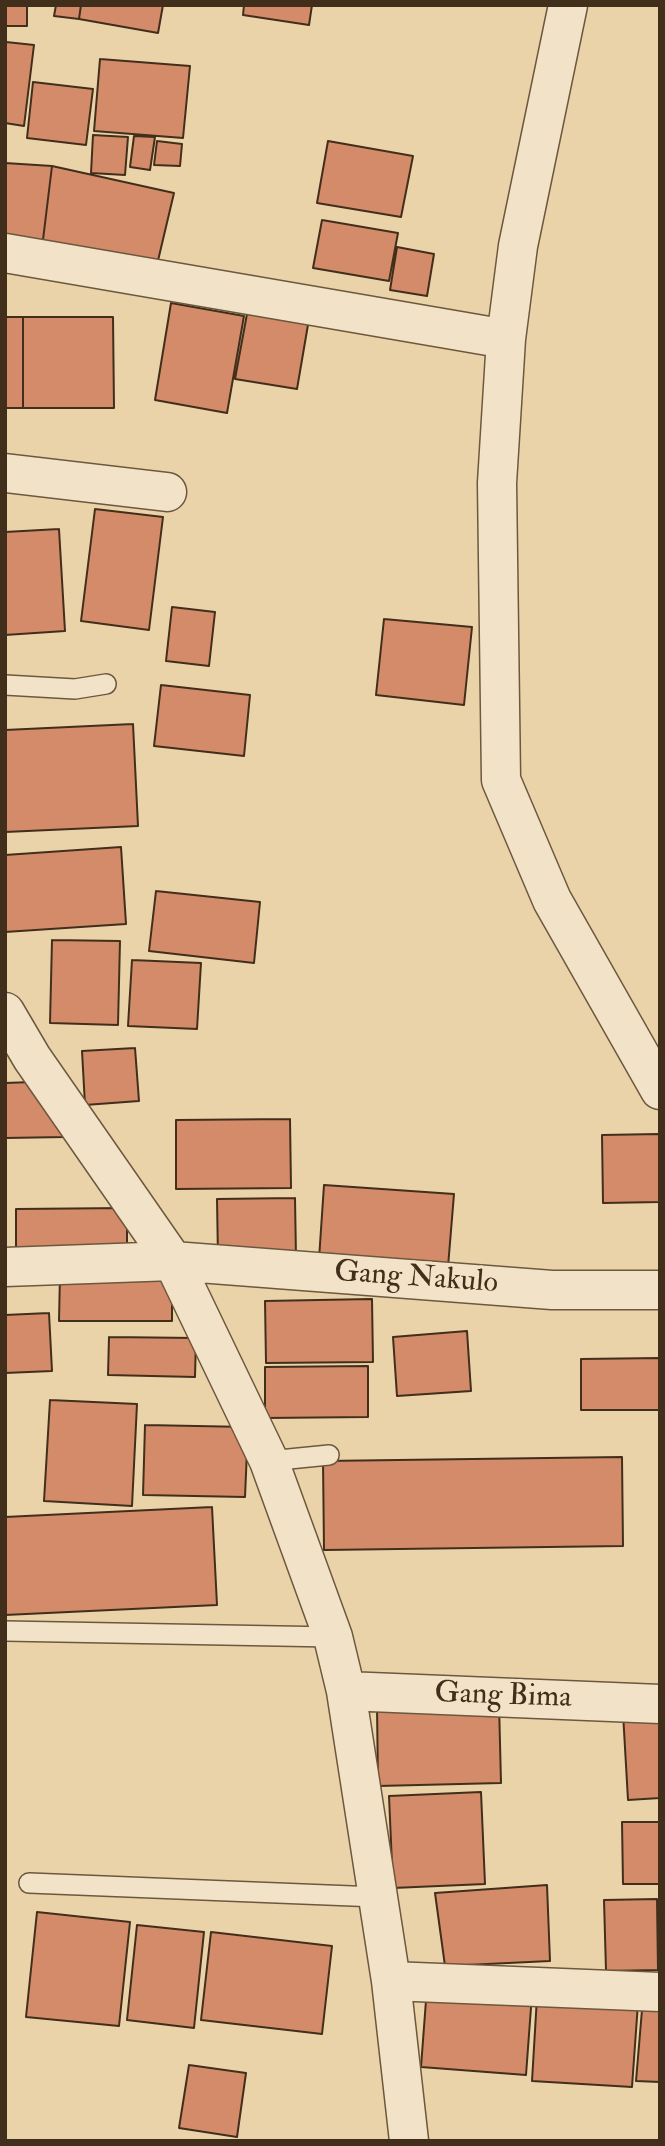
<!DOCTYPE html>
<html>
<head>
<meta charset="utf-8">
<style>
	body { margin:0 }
	#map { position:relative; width:665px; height:2146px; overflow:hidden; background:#ebd3a9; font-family:"IM FELL Double Pica",serif }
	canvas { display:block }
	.frame { position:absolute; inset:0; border:7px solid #412f1b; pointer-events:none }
</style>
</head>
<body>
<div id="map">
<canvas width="665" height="2146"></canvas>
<div class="frame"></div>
</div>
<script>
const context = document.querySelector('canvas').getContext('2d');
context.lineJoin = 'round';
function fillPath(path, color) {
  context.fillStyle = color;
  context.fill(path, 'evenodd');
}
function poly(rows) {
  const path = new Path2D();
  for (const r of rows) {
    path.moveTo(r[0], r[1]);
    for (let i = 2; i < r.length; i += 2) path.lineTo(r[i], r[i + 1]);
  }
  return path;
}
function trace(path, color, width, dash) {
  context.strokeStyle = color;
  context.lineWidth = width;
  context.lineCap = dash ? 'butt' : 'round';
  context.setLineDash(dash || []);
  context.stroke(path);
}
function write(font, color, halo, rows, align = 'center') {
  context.font = font + ' "IM FELL Double Pica",serif';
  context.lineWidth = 6;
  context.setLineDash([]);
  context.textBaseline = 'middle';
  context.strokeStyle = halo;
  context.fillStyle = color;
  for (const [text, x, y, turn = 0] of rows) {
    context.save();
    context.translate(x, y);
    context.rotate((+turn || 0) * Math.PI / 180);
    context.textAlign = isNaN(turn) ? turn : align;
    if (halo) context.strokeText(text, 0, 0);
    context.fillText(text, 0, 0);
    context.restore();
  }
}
const building = poly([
	[5,5,27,5,27,26,5,26,5,5],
	[56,5,81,5,79,19,54,16,56,5],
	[81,5,163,5,158,33,79,19,81,5],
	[244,5,312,5,309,25,243,15,244,5],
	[6,42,34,45,24,126,5,123,6,42],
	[100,59,190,66,183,138,94,131,100,59],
	[33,82,93,89,86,145,27,138,33,82],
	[93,135,128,137,125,175,91,173,93,135],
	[134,136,155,137,150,170,130,167,134,136],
	[157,141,182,144,180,166,154,165,157,141],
	[328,141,413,156,401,217,317,203,328,141],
	[5,163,52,166,42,248,5,244,5,163],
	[52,166,174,193,156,269,42,248,52,166],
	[322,220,398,233,389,281,313,268,322,220],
	[397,247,434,254,427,296,390,290,397,247],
	[171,303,244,316,227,413,155,400,171,303],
	[249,303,310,313,297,389,235,379,249,303],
	[5,317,23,317,23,408,5,408,5,317],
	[23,317,113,317,114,408,23,408,23,317],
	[95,509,163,517,149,630,81,621,95,509],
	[59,529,65,631,5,635,5,532,59,529],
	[172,607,215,612,209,666,166,661,172,607],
	[384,619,472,627,464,705,376,695,384,619],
	[161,685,250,695,244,756,154,746,161,685],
	[133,724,138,826,5,832,5,730,133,724],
	[121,847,126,924,5,932,5,855,121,847],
	[156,891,260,902,254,963,149,951,156,891],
	[52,940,120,941,118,1025,50,1023,52,940],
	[132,960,201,963,197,1029,128,1026,132,960],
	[135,1048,139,1101,85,1105,82,1051,135,1048],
	[32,1082,65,1137,5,1138,5,1083,32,1082],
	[290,1119,291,1188,176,1189,176,1120,290,1119],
	[659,1134,660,1202,603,1203,602,1135,659,1134],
	[324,1185,454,1194,448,1267,319,1259,324,1185],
	[295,1198,296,1258,218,1259,217,1199,295,1198],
	[127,1208,127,1254,16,1254,16,1209,127,1208],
	[60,1274,172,1274,172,1321,59,1321,60,1274],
	[372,1299,373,1362,266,1363,265,1301,372,1299],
	[49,1313,52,1371,5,1373,5,1315,49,1313],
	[467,1331,471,1391,397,1396,393,1337,467,1331],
	[109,1337,196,1338,195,1377,108,1375,109,1337],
	[660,1358,660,1410,581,1410,581,1359,660,1358],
	[368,1366,368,1417,265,1418,265,1367,368,1366],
	[50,1400,137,1404,132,1506,44,1501,50,1400],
	[145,1425,248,1427,245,1497,143,1495,145,1425],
	[622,1457,623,1546,324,1550,323,1461,622,1457],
	[212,1507,217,1605,5,1615,5,1517,212,1507],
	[499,1703,501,1783,378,1786,377,1706,499,1703],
	[660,1711,660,1798,628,1800,623,1713,660,1711],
	[481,1792,485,1884,393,1888,389,1796,481,1792],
	[622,1822,660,1822,660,1884,623,1884,622,1822],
	[547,1885,550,1961,445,1966,435,1893,547,1885],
	[657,1899,658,1970,606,1971,604,1900,657,1899],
	[37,1912,130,1922,119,2026,26,2017,37,1912],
	[137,1925,204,1932,194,2028,127,2020,137,1925],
	[211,1932,332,1946,322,2034,201,2020,211,1932],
	[427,1987,532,1994,526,2075,421,2067,427,1987],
	[537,1997,638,2003,632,2087,532,2081,537,1997],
	[643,1998,660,1999,660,2082,636,2081,643,1998],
	[189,2065,246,2073,237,2137,179,2128,189,2065]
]);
const service = poly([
	[5,685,75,689,106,684],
	[269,1461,329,1455],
	[5,1631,333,1637],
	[29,1883,377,1897]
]);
const minor = poly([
	[568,5,518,246,506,339,497,483,501,780,552,900,660,1090],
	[5,253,506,339],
	[5,473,167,492],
	[5,1012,32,1058,173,1261,269,1461,333,1637,346,1691,391,1981,409,2141],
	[5,1267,173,1261,552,1290,660,1290],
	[346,1691,660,1704],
	[391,1981,660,1992]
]);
const streetNames = [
	["Gang Nakulo",416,1279,4],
	["Gang Bima",503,1697,2]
];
fillPath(building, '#d48b6a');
trace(building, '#412f1b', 2);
trace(service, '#6c583e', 22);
trace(minor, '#6c583e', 41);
trace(service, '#f2e2c7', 19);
trace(minor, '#f2e2c7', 38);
write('30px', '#412f1b', '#f2e2c7', streetNames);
</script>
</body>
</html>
